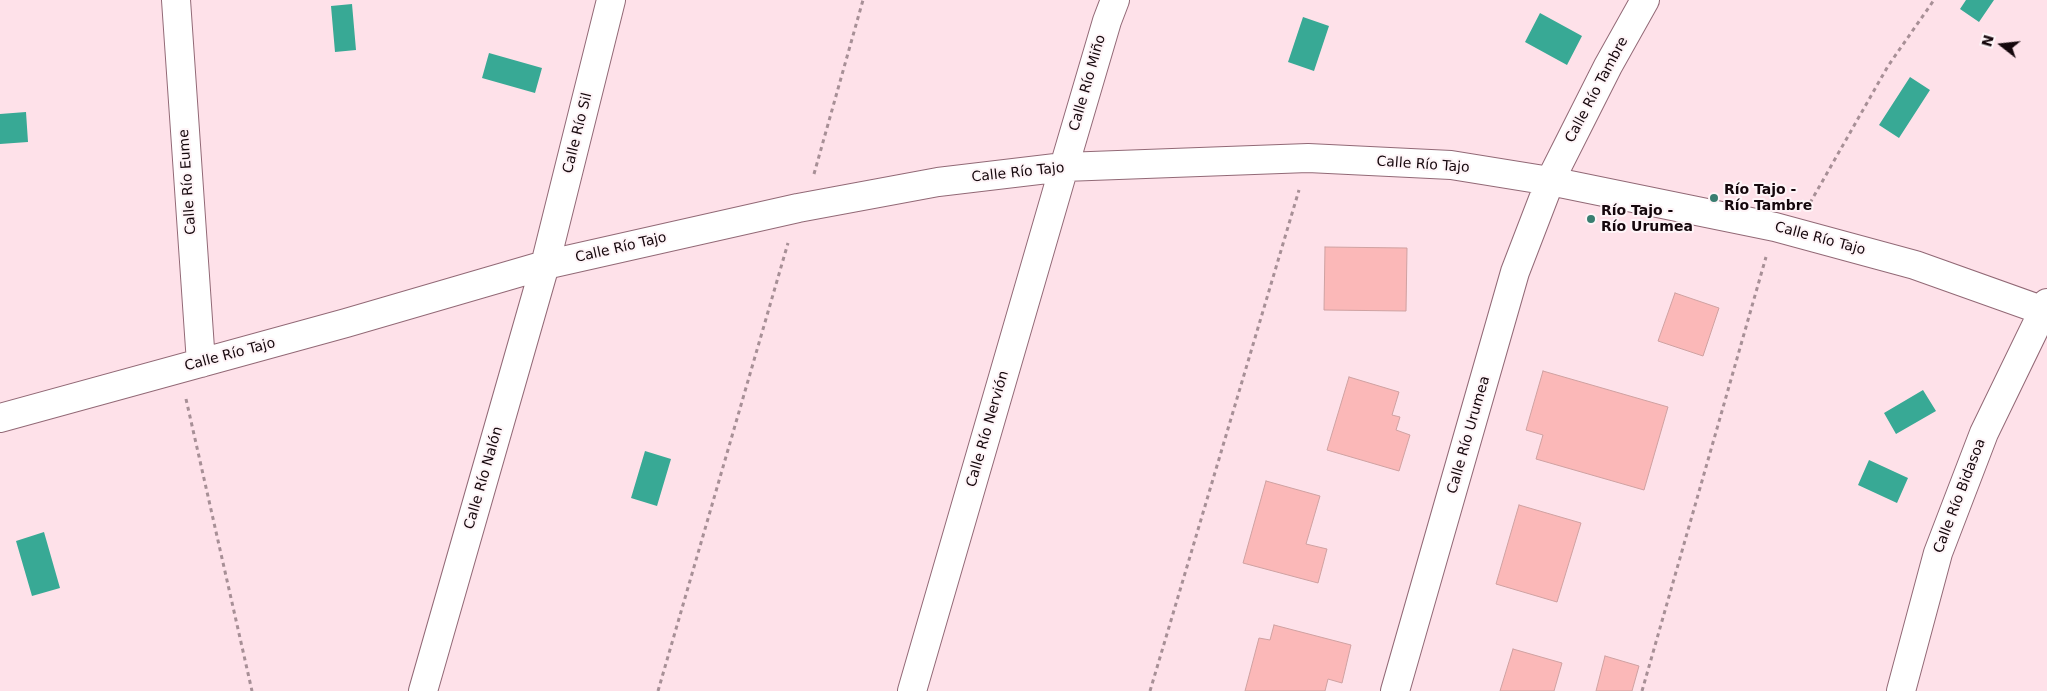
<!DOCTYPE html>
<html>
<head>
<meta charset="utf-8">
<style>
	body { margin:0 }
	#map { position:relative; width:2047px; height:691px; overflow:hidden; background:#fee1e9; font-family:"DejaVu Sans",sans-serif }
	canvas { display:block }
	.north { position:absolute; left:1977px; top:20px; width:50px; height:50px; -webkit-text-stroke:4px #fef4f7; paint-order:stroke; rotate:286deg; font-size:14px; font-weight:700; line-height:20px; text-align:center; color:#15070c }
	.north::after { content:''; display:block; margin:auto; width:18px; height:22px; background:#15070c; clip-path:polygon(50% 0,100% 100%,50% 72%,0 100%) }
</style>
</head>
<body>
<div id="map">
<canvas width="2047" height="691"></canvas>
<div class="north">N</div>
</div>
<script>
const context = document.querySelector('canvas').getContext('2d');
context.lineJoin = 'round';
function fillPath(path, color) {
  context.fillStyle = color;
  context.fill(path, 'evenodd');
}
function poly(rows) {
  const path = new Path2D();
  for (const r of rows) {
    path.moveTo(r[0], r[1]);
    for (let i = 2; i < r.length; i += 2) path.lineTo(r[i], r[i + 1]);
  }
  return path;
}
function trace(path, color, width, dash) {
  context.strokeStyle = color;
  context.lineWidth = width;
  context.lineCap = dash ? 'butt' : 'round';
  context.setLineDash(dash || []);
  context.stroke(path);
}
function write(font, color, halo, rows, align = 'center') {
  context.font = font + ' "DejaVu Sans",sans-serif';
  context.lineWidth = 4;
  context.setLineDash([]);
  context.textBaseline = 'middle';
  context.strokeStyle = halo;
  context.fillStyle = color;
  for (const [text, x, y, turn = 0] of rows) {
    context.save();
    context.translate(x, y);
    context.rotate((+turn || 0) * Math.PI / 180);
    context.textAlign = isNaN(turn) ? turn : align;
    if (halo) context.strokeText(text, 0, 0);
    context.fillText(text, 0, 0);
    context.restore();
  }
}
const water = poly([
	[1966,0,1994,0,1979,22,1960,9],
	[352,4,356,50,335,52,331,6],
	[1540,13,1582,36,1567,65,1525,42],
	[1303,17,1329,26,1314,71,1288,62],
	[489,53,542,68,535,93,482,78],
	[1910,77,1930,90,1899,138,1879,125],
	[26,112,28,142,0,144,0,114],
	[1923,390,1936,411,1896,434,1884,413],
	[645,451,671,459,657,506,631,498],
	[1869,460,1908,478,1897,503,1858,485],
	[44,532,60,588,32,596,16,541]
]);
const building = poly([
	[1325,247,1407,248,1406,311,1324,310,1325,247],
	[1675,293,1719,308,1703,356,1658,341,1675,293],
	[1543,371,1668,407,1644,490,1536,459,1543,435,1526,430,1543,371],
	[1349,377,1399,392,1392,415,1400,417,1396,430,1410,435,1399,471,1327,450,1349,377],
	[1266,481,1320,496,1306,544,1327,549,1318,583,1243,563,1266,481],
	[1519,505,1581,523,1557,602,1496,584,1519,505],
	[1274,625,1351,645,1342,683,1328,679,1325,691,1245,691,1259,638,1270,640,1274,625],
	[1513,649,1562,663,1554,691,1500,691,1513,649],
	[1605,656,1639,666,1632,691,1596,691,1605,656]
]);
const path = poly([
	[814,174,863,0],
	[1810,203,1888,66,1934,0],
	[186,399,252,691],
	[658,691,788,243],
	[1150,691,1299,190],
	[1642,691,1766,257]
]);
const minor = poly([
	[176,0,201,363],
	[0,418,346,323,545,265,798,208,938,182,1064,167,1308,158,1451,165,1550,181,1775,227,1915,265,2047,312],
	[423,691,545,265,611,0],
	[912,691,1064,167,1107,21,1115,0],
	[1395,691,1515,272,1550,181,1608,66,1645,0],
	[1901,691,1938,553,1984,433,2047,303]
]);
const markers = [
	[1714,198,5,"#397d70"],
	[1591,219,5,"#397d70"]
];
const streetNames = [
	["Calle Río Miño",1088,83,-74],
	["Calle Río Tambre",1597,90,-62],
	["Calle Río Sil",578,133,-76],
	["Calle Río Tajo",1423,165,4],
	["Calle Río Tajo",1018,173,-6],
	["Calle Río Eume",188,182,-94],
	["Calle Río Tajo",1820,239,15],
	["Calle Río Tajo",621,248,-13],
	["Calle Río Tajo",230,355,-15],
	["Calle Río Nervión",988,429,-74],
	["Calle Río Urumea",1469,435,-74],
	["Calle Río Nalón",484,478,-74],
	["Calle Río Bidasoa",1960,496,-69]
];
const poiNames = [
	["Río Tajo -",1724,190],
	["Río Tambre",1724,206],
	["Río Tajo -",1601,211],
	["Río Urumea",1601,227]
];
fillPath(water, '#38a995');
fillPath(building, '#fbb8b8');
trace(building, '#cfa1a1', 1);
trace(minor, '#926976', 30);
trace(path, '#a78f96', 3, [4, 4]);
trace(minor, '#fff', 28);
for (const [x, y, r, color] of markers) {
  const dot = new Path2D();
  dot.arc(x, y, r, 0, 2 * Math.PI);
  context.fillStyle = color;
  context.fill(dot);
  trace(dot, '#fef4f7', 2);
}
write('14px', '#15070c', '#fef4f7', streetNames);
write('bold 14px', '#15070c', '#fef4f7', poiNames, 'left');
</script>
</body>
</html>
